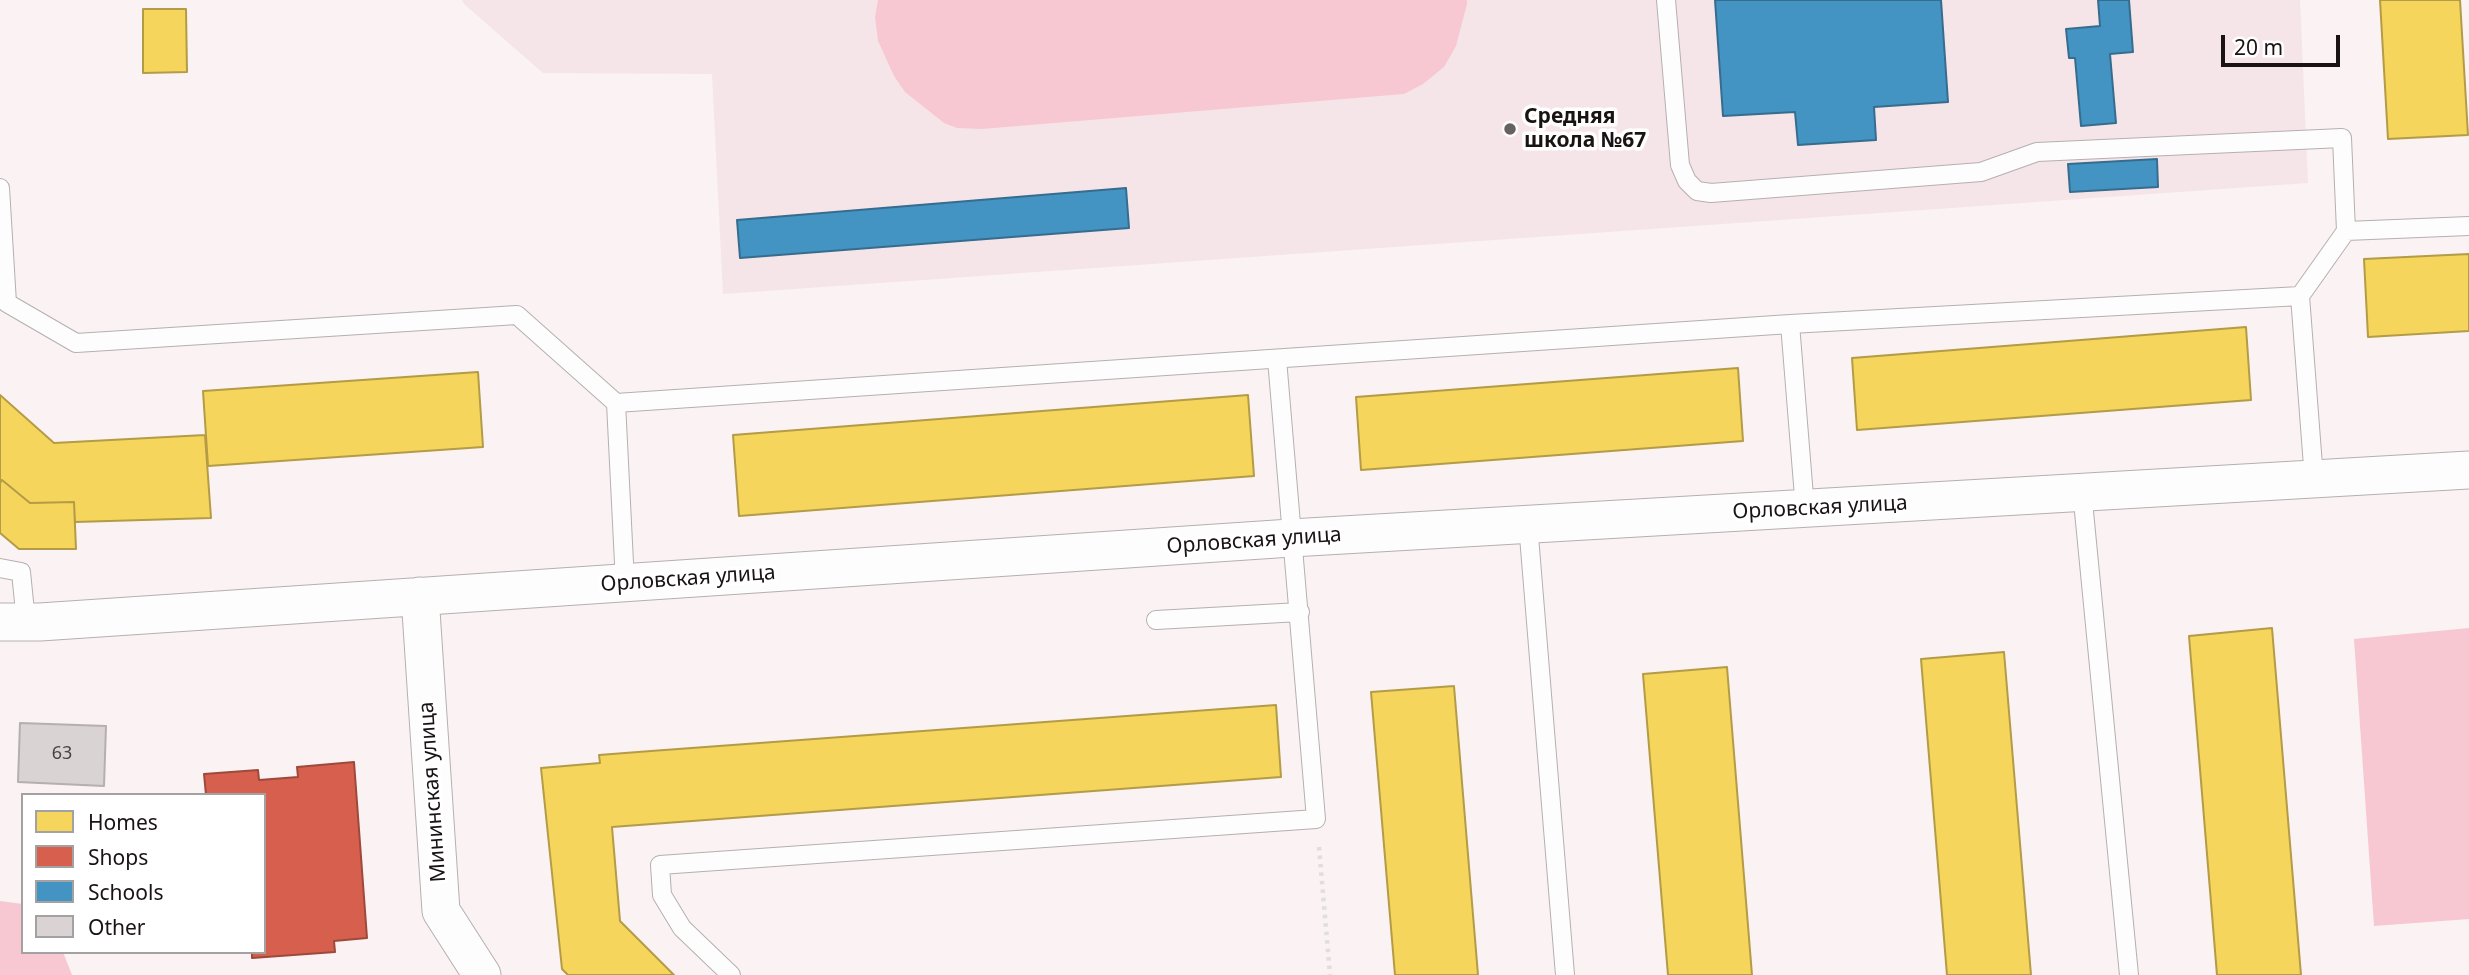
<!DOCTYPE html>
<html>
<head>
<meta charset="utf-8">
<style>
	body { margin:0 }
	#map { position:relative; width:2469px; height:975px; overflow:hidden; background:#faf2f3; font-family:"Noto Sans",sans-serif }
	canvas { display:block }
	.legend { position:absolute; left:21px; top:793px; width:245px; height:161px; box-sizing:border-box; background:#fff; border:2px solid #a3a1a1; margin:0; padding:9px 12px; list-style:none; font-size:21px; color:#191314 }
	.legend li { display:flex; align-items:center; gap:14px; height:35px }
	.legend b { width:35px; border:2px solid #a3a1a1 }
	.scale { position:absolute; left:2221px; top:35px; width:119px; height:32px; box-sizing:border-box; border:4px solid #191314; border-top:0; padding-left:9px; font-size:21px; line-height:24px; white-space:nowrap; color:#191314; -webkit-text-stroke:5px #fff; paint-order:stroke }
</style>
</head>
<body>
<div id="map">
<canvas width="2469" height="975"></canvas>
<ul class="legend">
<li><b style="height:19px;background:#f6d55c"></b>Homes</li>
<li><b style="height:19px;background:#d6604d"></b>Shops</li>
<li><b style="height:19px;background:#4393c3"></b>Schools</li>
<li><b style="height:19px;background:#dad3d4"></b>Other</li>
</ul>
<div class="scale">20 m</div>
</div>
<script>
const context = document.querySelector('canvas').getContext('2d');
context.lineJoin = 'round';
function fillPath(path, color) {
  context.fillStyle = color;
  context.fill(path, 'evenodd');
}
function poly(rows) {
  const path = new Path2D();
  for (const r of rows) {
    path.moveTo(r[0], r[1]);
    for (let i = 2; i < r.length; i += 2) path.lineTo(r[i], r[i + 1]);
  }
  return path;
}
function trace(path, color, width, dash) {
  context.strokeStyle = color;
  context.lineWidth = width;
  context.lineCap = dash ? 'butt' : 'round';
  context.setLineDash(dash || []);
  context.stroke(path);
}
function write(font, color, halo, rows, align = 'center') {
  context.font = font + ' "Noto Sans",sans-serif';
  context.lineWidth = 7;
  context.setLineDash([]);
  context.textBaseline = 'middle';
  context.strokeStyle = halo;
  context.fillStyle = color;
  for (const [text, x, y, turn = 0] of rows) {
    context.save();
    context.translate(x, y);
    context.rotate((+turn || 0) * Math.PI / 180);
    context.textAlign = isNaN(turn) ? turn : align;
    if (halo) context.strokeText(text, 0, 0);
    context.fillText(text, 0, 0);
    context.restore();
  }
}
const built = poly([
	[462,0,2300,0,2308,183,723,294,712,74,543,73,464,4]
]);
const green = poly([
	[878,0,1467,0,1467,4,1456,46,1444,67,1423,84,1404,94,982,129,957,128,944,123,905,92,894,76,878,41,875,17],
	[2469,628,2469,919,2374,926,2354,639],
	[0,901,23,904,23,952,63,952,72,975,0,975]
]);
const homes = poly([
	[2380,0,2460,0,2468,135,2388,139,2380,0],
	[143,9,186,9,187,72,143,73,143,9],
	[2469,254,2469,331,2368,337,2364,259,2469,254],
	[2246,327,2251,400,1857,430,1852,358,2246,327],
	[1738,368,1743,441,1361,470,1356,397,1738,368],
	[478,372,483,447,208,466,203,391,478,372],
	[0,395,54,443,205,435,211,518,75,522,74,502,30,503,2,480,0,483,0,395],
	[1248,395,1254,476,739,516,733,435,1248,395],
	[2,480,30,503,74,502,76,549,19,549,0,533,0,483,2,480],
	[2272,628,2301,975,2217,975,2189,636,2272,628],
	[2004,652,2031,975,1947,975,1921,659,2004,652],
	[1727,667,1752,975,1668,975,1643,674,1727,667],
	[1454,686,1478,975,1395,975,1371,692,1454,686],
	[1276,705,1281,777,612,827,620,921,674,975,568,975,562,969,541,768,600,763,599,755,651,751,1276,705]
]);
const shops = poly([
	[354,762,367,938,334,941,335,952,252,958,252,952,264,952,264,795,206,795,204,774,258,770,259,780,298,777,297,767,354,762]
]);
const schools = poly([
	[1715,0,1941,0,1948,102,1874,107,1876,140,1798,145,1795,112,1723,116,1715,0],
	[2098,0,2129,0,2133,52,2110,54,2116,123,2081,126,2075,58,2069,58,2066,29,2100,26,2098,0],
	[2157,159,2158,187,2070,192,2068,164,2157,159],
	[1126,188,1129,228,740,258,737,220,1126,188]
]);
const building = poly([
	[20,723,106,726,104,786,18,782,20,723]
]);
const path = poly([
	[1319,847,1330,975]
]);
const service = poly([
	[1666,0,1680,165,1687,181,1697,191,1711,193,1981,172,2037,152,2342,138,2346,231,2300,296,2314,479],
	[0,188,7,303,76,343,517,315,616,403,625,583],
	[2346,231,2469,226],
	[1790,324,1805,509],
	[616,403,1790,324,2300,296],
	[2082,491,2129,975],
	[1528,524,1565,975],
	[0,568,21,572,26,622],
	[1156,620,1300,612],
	[731,975,682,928,662,895,660,865,1316,819,1277,359]
]);
const minor = poly([
	[420,596,441,911,482,975],
	[0,622,40,622,1291,538,2469,470]
]);
const markers = [
	[1510,129,7,"#686162"]
];
const numberNames = [
	["63",62,754]
];
const poiNames = [
	["Средняя",1524,117],
	["школа №67",1524,141]
];
const streetNames = [
	["Орловская улица",1820,508,-3],
	["Орловская улица",1254,541,-4],
	["Орловская улица",688,579,-4],
	["Мининская улица",433,792,-94]
];
fillPath(built, '#f6e5e8');
fillPath(green, '#f7c8d2');
fillPath(homes, '#f6d55c');
trace(homes, '#b49b46', 2);
fillPath(shops, '#d6604d');
trace(shops, '#9d493c', 2);
fillPath(schools, '#4393c3');
trace(schools, '#366d8e', 2);
fillPath(building, '#dad3d4');
trace(building, '#b5afb0', 2);
trace(service, '#b5afb0', 20);
trace(minor, '#b5afb0', 39);
trace(path, '#e0dede', 4.5, [3.5, 5]);
trace(service, '#fefdfd', 18);
trace(minor, '#fefdfd', 37);
for (const [x, y, r, color] of markers) {
  const dot = new Path2D();
  dot.arc(x, y, r, 0, 2 * Math.PI);
  context.fillStyle = color;
  context.fill(dot);
  trace(dot, '#fff', 2.5);
}
write('18px', '#494344', null, numberNames);
write('bold 21px', '#191314', '#fff', poiNames, 'left');
write('21px', '#191314', '#fff', streetNames);
</script>
</body>
</html>
